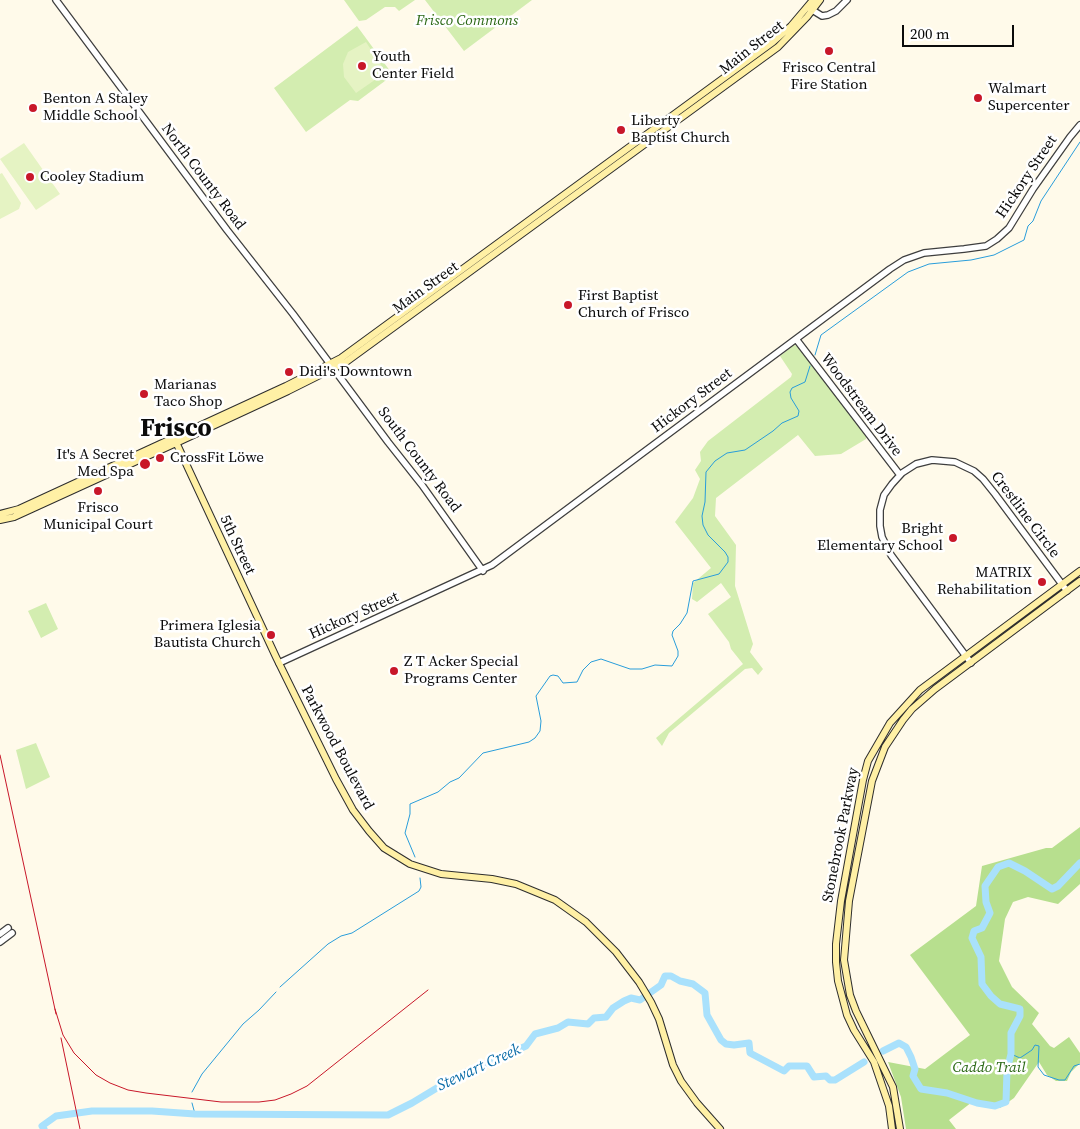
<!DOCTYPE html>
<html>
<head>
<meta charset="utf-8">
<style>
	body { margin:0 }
	#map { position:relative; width:1080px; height:1129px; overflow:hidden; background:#fffaea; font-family:"Source Serif 4",serif }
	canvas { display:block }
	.scale { position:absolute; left:902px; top:25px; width:112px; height:22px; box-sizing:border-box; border:2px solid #0b0b0b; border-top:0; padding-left:6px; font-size:15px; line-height:18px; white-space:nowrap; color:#0b0b0b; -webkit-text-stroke:4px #fff; paint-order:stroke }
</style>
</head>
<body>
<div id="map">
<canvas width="1080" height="1129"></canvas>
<div class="scale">200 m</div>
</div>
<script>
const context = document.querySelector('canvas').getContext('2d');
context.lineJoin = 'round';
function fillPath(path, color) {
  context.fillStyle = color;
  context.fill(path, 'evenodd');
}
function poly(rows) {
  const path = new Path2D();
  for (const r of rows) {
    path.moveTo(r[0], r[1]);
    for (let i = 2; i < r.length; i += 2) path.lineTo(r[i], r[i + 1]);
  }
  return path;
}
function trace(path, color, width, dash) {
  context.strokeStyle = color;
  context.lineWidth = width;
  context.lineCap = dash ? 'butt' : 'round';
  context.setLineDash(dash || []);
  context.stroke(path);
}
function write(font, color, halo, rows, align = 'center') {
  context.font = font + ' "Source Serif 4",serif';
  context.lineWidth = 5;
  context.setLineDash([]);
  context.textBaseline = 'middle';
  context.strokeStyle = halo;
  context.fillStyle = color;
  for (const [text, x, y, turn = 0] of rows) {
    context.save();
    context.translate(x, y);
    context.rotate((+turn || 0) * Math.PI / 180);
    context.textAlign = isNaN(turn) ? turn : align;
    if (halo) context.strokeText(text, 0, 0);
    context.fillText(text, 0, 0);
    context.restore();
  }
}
const green = poly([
	[344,0,415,0,399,11,395,7,385,7,366,20,359,21],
	[425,0,532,0,464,51],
	[357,26,393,75,358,101,350,100,306,132,274,88],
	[794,345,797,346,854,420,866,436,866,439,841,454,815,456,798,435,716,498,715,516,736,545,735,586,753,644,750,652,763,669,758,675,752,668,745,669,669,733,662,746,656,738,743,664,731,649,729,642,708,614,731,597,721,583,697,602,692,599,693,583,711,568,675,522,693,498,700,479,695,470,701,461,700,452,708,441,791,377,792,374,780,356],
	[46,603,58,629,41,638,28,611],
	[36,743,50,777,26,789,16,750]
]);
const forest = poly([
	[1080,827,1080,884,1058,904,1028,897,1013,902,1005,919,999,961,1012,987,1039,1013,1032,1024,1050,1046,1054,1048,1069,1037,1080,1053,1080,1063,1071,1072,1067,1081,1056,1081,1047,1075,1039,1062,1014,1098,1000,1108,972,1102,949,1120,956,1129,906,1129,901,1097,888,1062,925,1069,970,1035,910,955,976,906,982,866,1046,848,1052,848]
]);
const pitch = poly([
	[366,42,385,71,382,75,356,93,344,77,343,64,348,52],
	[24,143,60,194,36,210,0,159],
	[2,173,21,203,19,209,0,219,0,174]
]);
const stream = poly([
	[815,355,821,335,908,272,929,264,971,260,994,255,1024,240,1028,226,1033,221,1041,201,1080,142],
	[415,857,405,833,410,814,410,804,438,792,450,782,459,778,483,753,529,742,535,738,540,731,541,721,536,696,550,676,553,675,558,676,563,683,577,682,583,670,591,662,601,659,630,669,642,669,655,665,672,666,678,656,678,651,672,635,673,631,680,624,687,613,693,581,719,574,728,562,728,557,725,552,708,535,703,525,702,516,705,502,706,472,715,461,727,453,745,450,773,431,782,423,798,416,799,411,791,398,790,392,792,388,805,382,810,366],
	[280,987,328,944,341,936,352,933,419,891,421,887,420,878],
	[1011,1054,1020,1058,1032,1050,1035,1045,1039,1046,1038,1067,1044,1075,1059,1080,1065,1080,1074,1066,1080,1064],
	[192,1092,202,1074,243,1024,259,1010,276,992],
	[192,1103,195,1114]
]);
const river = poly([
	[883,1051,899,1043,906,1047,911,1057,915,1069,913,1076,921,1089,947,1093,977,1103,995,1106,1006,1102,1007,1070,1011,1054,1011,1033,1020,1016,1020,1009,1000,1004,991,996,982,984,981,957,972,938,974,931,982,928,990,913,986,902,985,886,998,867,1009,863,1025,871,1052,889,1058,886,1080,863],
	[44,1129,42,1126,56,1116,92,1111,152,1111,195,1114,388,1115,412,1103,455,1077,526,1046,535,1034,558,1028,568,1022,588,1024,594,1018,606,1017,613,1008,624,1001,631,998,640,1000,661,985,665,976,671,976,680,981,693,984,705,993,707,1015,721,1040,726,1044,734,1045,749,1043,750,1053,784,1071,789,1066,807,1066,814,1077,826,1076,830,1080,835,1080,864,1062]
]);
const tertiary = poly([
	[56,0,227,230,293,314,388,442,422,485,483,571],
	[809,8,822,16,828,15,836,11,847,0],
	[796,339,900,475],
	[279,663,492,565,890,269,904,260,924,253,964,249,986,246,997,239,1009,228,1033,189,1070,137,1080,125],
	[971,663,891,555,882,537,880,526,880,510,884,495,892,484,902,473,916,464,932,460,955,462,974,471,983,479,995,494,1067,591],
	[0,934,8,928],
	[0,942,12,933]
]);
const secondary = poly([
	[175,440,276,657,336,779,353,810,369,831,384,848,410,864,441,874,492,879,516,884,555,900,586,922,616,952,639,982,651,1002,659,1019,673,1065,681,1081,697,1103,720,1129],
	[0,514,19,509,286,386,341,358,773,42,791,26,813,0],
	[0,520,14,517,176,443,288,391,346,362,778,47,807,17,820,0],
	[892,1129,889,1106,874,1062,854,1030,847,1015,838,981,836,962,836,944,841,901,863,780,868,761,890,723,920,690,1080,571],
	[900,1129,893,1087,856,1011,850,995,844,960,849,901,872,781,885,747,903,720,912,709,935,689,1080,581]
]);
const rail = poly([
	[0,755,56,1014],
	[55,1009,63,1035,74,1053,96,1075,110,1083,128,1090,146,1093,221,1102,259,1102,275,1100,291,1094,307,1086,428,990],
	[61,1038,80,1129]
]);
const markers = [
	[829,51,5,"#c81729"],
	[362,66,5,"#c81729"],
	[978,98,5,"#c81729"],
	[33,108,5,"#c81729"],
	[621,130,5,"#c81729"],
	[30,177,5,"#c81729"],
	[568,305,5,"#c81729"],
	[289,372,5,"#c81729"],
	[144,394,5,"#c81729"],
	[160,458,5,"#c81729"],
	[145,464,6,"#c81729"],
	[98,491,5,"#c81729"],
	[953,538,5,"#c81729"],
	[1042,582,5,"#c81729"],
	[271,635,5,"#c81729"],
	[394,671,5,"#c81729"]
];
const parkNames = [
	["Frisco Commons",467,21],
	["Caddo Trail",989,1068]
];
const streetNames = [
	["Main Street",752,48,-38],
	["North County Road",203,177,53],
	["Hickory Street",1027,177,-56],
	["Main Street",426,288,-36],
	["Hickory Street",692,401,-37],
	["Woodstream Drive",861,405,53],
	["South County Road",419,460,53],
	["Crestline Circle",1025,515,53],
	["5th Street",237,545,65],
	["Hickory Street",354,616,-24],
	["Parkwood Boulevard",337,748,62],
	["Stonebrook Parkway",841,835,-79]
];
const poiNames = [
	["Youth",372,57],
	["Center Field",372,74],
	["Frisco Central",829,68,"center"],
	["Fire Station",829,85,"center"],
	["Walmart",988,89],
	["Supercenter",988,106],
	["Benton A Staley",43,99],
	["Middle School",43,116],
	["Liberty",631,121],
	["Baptist Church",631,138],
	["Cooley Stadium",40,177],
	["First Baptist",578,296],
	["Church of Frisco",578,313],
	["Didi's Downtown",299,372],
	["Marianas",154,385],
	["Taco Shop",154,402],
	["It's A Secret",134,455,"right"],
	["Med Spa",134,472,"right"],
	["CrossFit Löwe",170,458],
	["Frisco",98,508,"center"],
	["Municipal Court",98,525,"center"],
	["Bright",943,529,"right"],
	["Elementary School",943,546,"right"],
	["MATRIX",1032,573,"right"],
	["Rehabilitation",1032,590,"right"],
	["Primera Iglesia",261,626,"right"],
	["Bautista Church",261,643,"right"],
	["Z T Acker Special",404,662],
	["Programs Center",404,679]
];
const waterNames = [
	["Stewart Creek",479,1068,-25]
];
const townNames = [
	["Frisco",176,430]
];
fillPath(green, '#d3edb0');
fillPath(forest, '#b7df8e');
fillPath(pitch, '#e5f3c3');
trace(stream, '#299dda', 1);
trace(river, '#a9e1fc', 7);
trace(tertiary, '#3e3e3e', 8);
trace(secondary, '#2d2d2d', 8);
trace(tertiary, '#fff', 5.5);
trace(secondary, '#fff0a5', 6);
trace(rail, '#c81729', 1);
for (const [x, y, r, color] of markers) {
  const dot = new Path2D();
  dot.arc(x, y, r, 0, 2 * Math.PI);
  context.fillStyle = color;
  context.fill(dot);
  trace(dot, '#fff', 2);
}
write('italic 15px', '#2c6916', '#fff', parkNames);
write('15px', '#0b0b0b', '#fff', streetNames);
write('15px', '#0b0b0b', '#fff', poiNames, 'left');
write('italic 16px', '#0a6ca8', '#fff', waterNames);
write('bold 25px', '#0b0b0b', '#fff', townNames);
</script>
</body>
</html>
